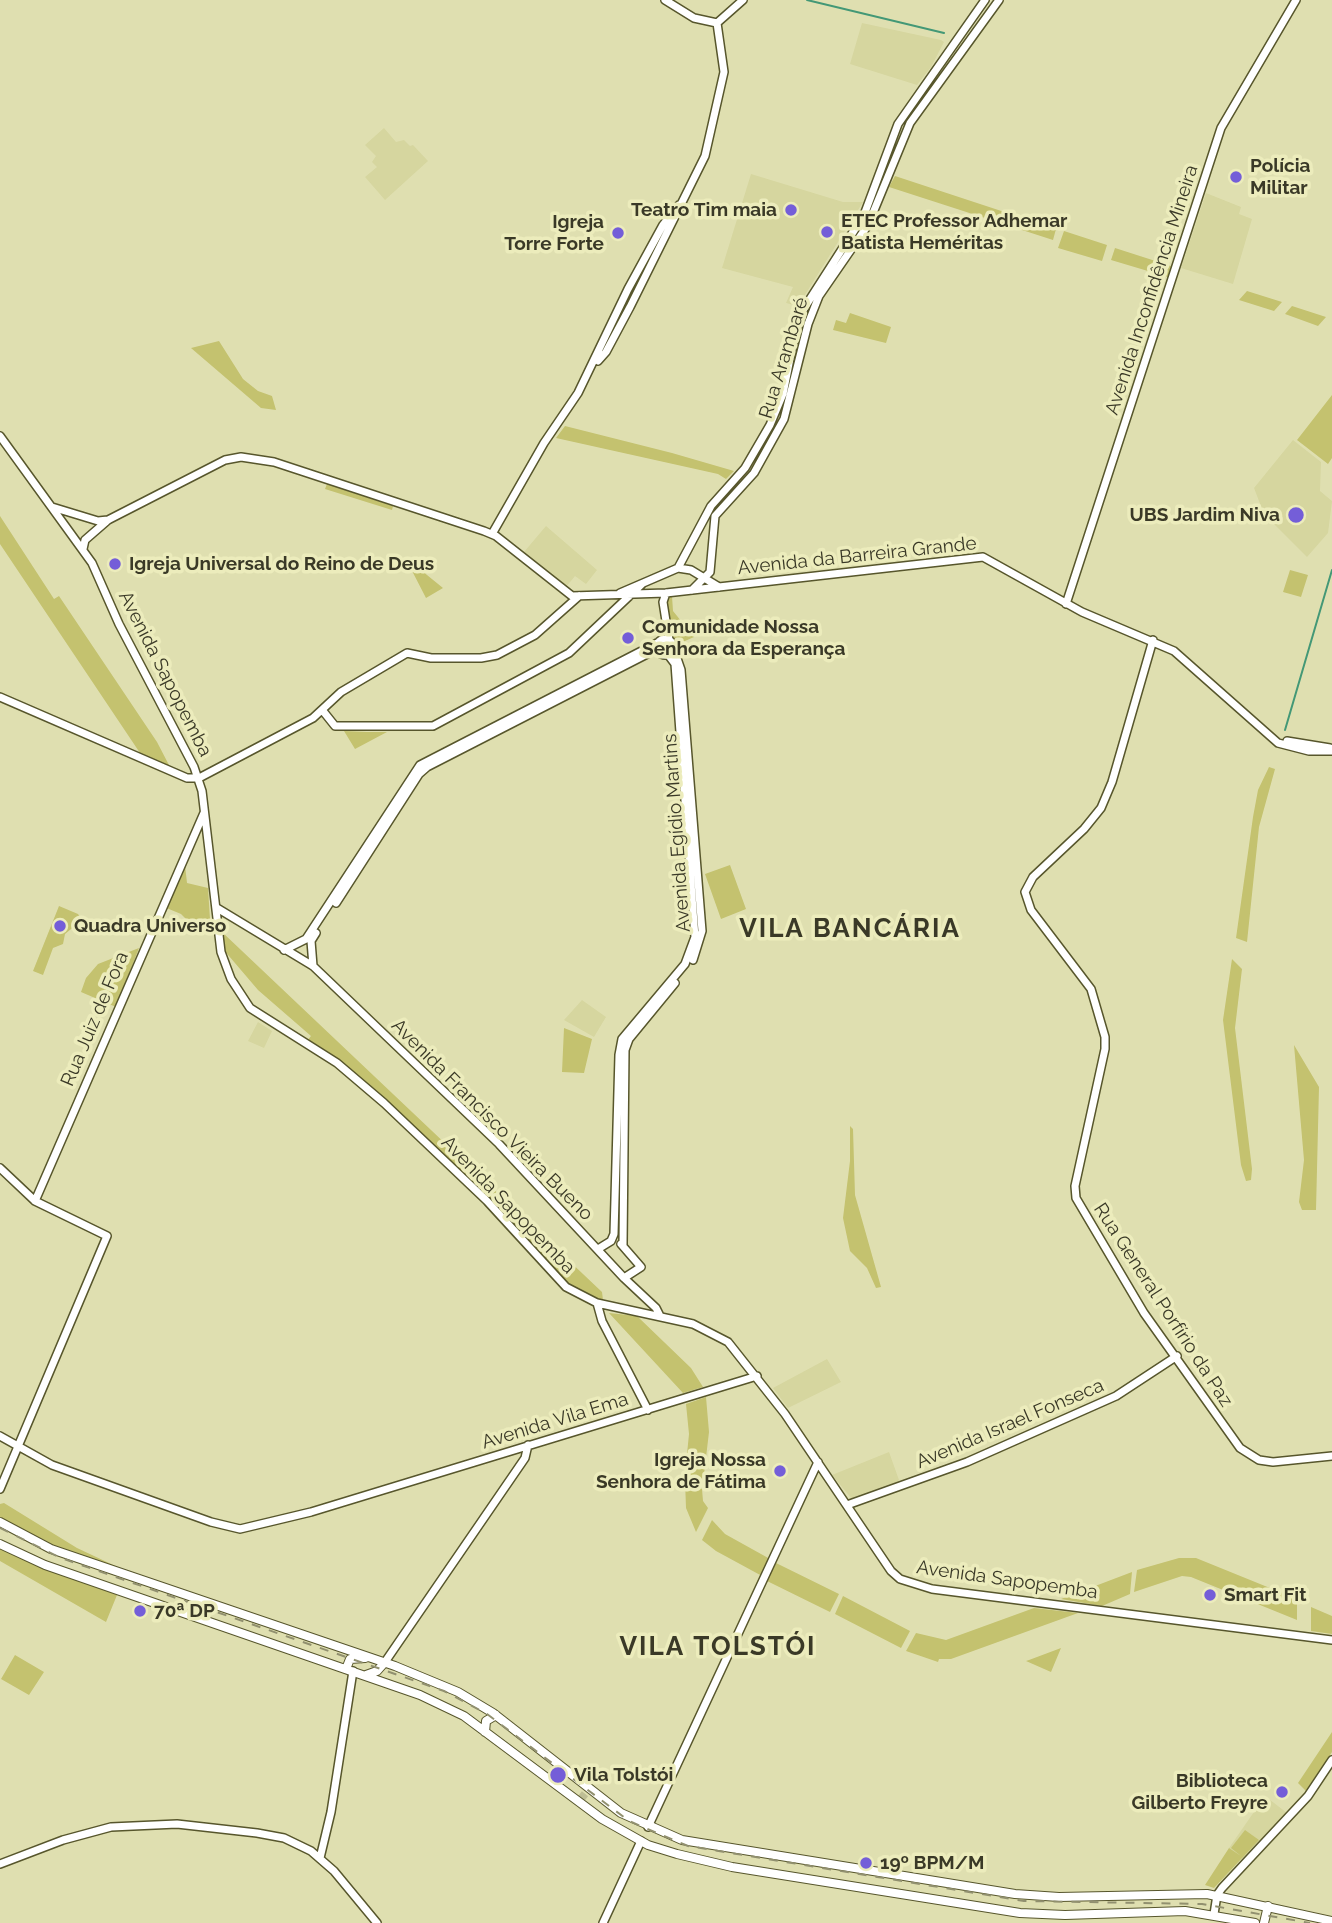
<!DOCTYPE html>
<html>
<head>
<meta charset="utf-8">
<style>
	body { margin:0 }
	canvas { display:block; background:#dfdfb0 }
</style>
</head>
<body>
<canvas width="1332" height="1923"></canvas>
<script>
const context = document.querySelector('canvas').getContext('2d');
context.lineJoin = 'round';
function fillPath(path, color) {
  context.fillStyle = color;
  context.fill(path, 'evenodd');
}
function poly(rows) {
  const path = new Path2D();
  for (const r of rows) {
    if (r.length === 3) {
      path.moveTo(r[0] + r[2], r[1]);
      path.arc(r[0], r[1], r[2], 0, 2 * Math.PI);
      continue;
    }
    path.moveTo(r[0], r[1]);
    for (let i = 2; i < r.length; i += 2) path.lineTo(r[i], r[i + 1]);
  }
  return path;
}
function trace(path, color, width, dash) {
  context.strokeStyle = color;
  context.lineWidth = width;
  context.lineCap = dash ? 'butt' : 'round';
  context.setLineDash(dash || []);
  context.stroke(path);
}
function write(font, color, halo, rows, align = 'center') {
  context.font = font + ' Raleway,sans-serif';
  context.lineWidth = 7;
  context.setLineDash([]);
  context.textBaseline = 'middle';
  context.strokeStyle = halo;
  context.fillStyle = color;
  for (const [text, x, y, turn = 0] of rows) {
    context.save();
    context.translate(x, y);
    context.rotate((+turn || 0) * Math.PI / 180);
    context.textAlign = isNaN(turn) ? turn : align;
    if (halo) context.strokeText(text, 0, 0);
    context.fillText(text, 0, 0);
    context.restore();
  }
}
const built = poly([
	[862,23,941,40,944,42,931,67,917,85,850,64],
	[384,128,396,142,404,140,410,146,413,145,428,161,385,200,365,177,377,167,372,162,376,156,365,145],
	[751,174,843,202,863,202,798,306,786,303,793,287,722,268],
	[1206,193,1241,207,1239,214,1252,219,1233,284,1181,268],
	[1293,440,1321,462,1320,491,1332,501,1328,533,1307,557,1264,514,1254,488],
	[546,526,597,570,586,584,575,576,566,587,524,552],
	[582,1000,606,1017,594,1037,564,1020],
	[258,1022,272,1031,264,1048,248,1041],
	[827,1359,841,1382,788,1408,773,1388],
	[889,1452,899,1480,896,1483,852,1499,832,1475],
	[1265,1796,1287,1813,1244,1859,1229,1848]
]);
const green = poly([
	[895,176,1056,229,1053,240,889,187],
	[1064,231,1107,245,1102,261,1058,248],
	[1115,248,1171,266,1168,277,1111,260],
	[1247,291,1282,302,1274,311,1239,300],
	[1292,306,1326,317,1318,326,1285,314],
	[850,313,891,327,886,343,833,330,836,320,846,323],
	[219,341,243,379,258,391,272,396,276,410,261,408,191,348],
	[1332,395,1332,458,1328,464,1297,440],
	[565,426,672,453,734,471,726,479,718,474,556,438],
	[327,484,393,506,392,510,325,489],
	[0,516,54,599,59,596,157,742,170,767,140,753,0,544],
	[413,563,427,575,443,588,426,598,409,565],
	[1290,570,1308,575,1301,597,1283,592],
	[672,596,673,611,694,637,676,645,669,631,665,597],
	[344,731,367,732,387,732,355,749],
	[1269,767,1275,769,1259,827,1247,942,1236,938,1253,817,1258,790],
	[185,865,187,883,208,888,211,935,199,932,181,914,164,907],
	[730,865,746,909,721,919,705,874],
	[59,906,78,914,82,920,65,934,63,944,53,948,43,975,33,971],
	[222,932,602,1292,603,1300,575,1290,557,1276,502,1216,333,1056,307,1041,311,1036,258,990,223,949],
	[139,948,116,1007,81,992,86,978,98,964],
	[1232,959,1242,969,1235,1028,1252,1169,1251,1180,1246,1181,1241,1165,1223,1020],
	[564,1028,592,1039,584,1073,562,1072],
	[1294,1045,1319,1087,1316,1210,1302,1210,1299,1202,1304,1160],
	[850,1126,853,1129,855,1195,881,1287,876,1288,867,1268,850,1251,843,1218,850,1161],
	[609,1313,637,1316,691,1368,703,1387,683,1393],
	[706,1397,709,1432,703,1483,685,1474,689,1434,686,1404],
	[685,1480,702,1489,703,1501,708,1508,696,1532,686,1508],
	[4,1503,77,1548,126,1571,54,1547,0,1519,0,1504],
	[712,1520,725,1534,770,1559,762,1576,716,1551,702,1540],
	[0,1549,117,1595,106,1622,0,1561],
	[1179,1558,1196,1558,1297,1599,1297,1620,1191,1577,1182,1576,1134,1592,1137,1570],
	[776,1563,839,1594,830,1612,767,1581],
	[1132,1572,1130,1594,1102,1606,1061,1599],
	[843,1596,910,1631,901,1648,835,1614],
	[1311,1607,1332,1616,1332,1634,1311,1631],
	[1034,1608,1078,1613,951,1659,939,1659,938,1662,906,1651,916,1633,946,1640],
	[1061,1648,1051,1672,1026,1661,1029,1660],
	[15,1655,44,1672,29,1695,1,1679],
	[1332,1732,1332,1752,1306,1791,1298,1783],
	[1245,1830,1259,1840,1214,1888,1205,1885,1229,1848,1241,1856,1231,1848]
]);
const stream = poly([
	[807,0,944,33],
	[1285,730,1332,570]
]);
const primaryTunnel = poly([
	[580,1800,588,1790]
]);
const secondary = poly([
	[665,0,694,18,717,23],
	[717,23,743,0],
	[598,361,606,352,630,307,705,156,724,72,717,23],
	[0,436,92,563,119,624,194,767,202,791,221,952,231,979,250,1008,337,1063,384,1103,487,1201,566,1287,597,1303,693,1324,728,1342,785,1414,891,1571,900,1579,932,1589,1332,1640],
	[52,507,98,521,108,520],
	[492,534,544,443,578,393,628,289,663,225,679,205],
	[83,549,85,540,108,520,225,460,241,457,274,462,484,531,496,536,572,596,666,593,983,557,1082,612,1174,651,1278,743,1309,751,1332,751],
	[678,568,711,506,745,468,770,425,783,394,794,338,803,310,864,215,898,124,985,0],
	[692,590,710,572,715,516,754,473,784,419,808,324,819,296,868,225,910,123,999,0],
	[620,593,678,568,691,570,719,587],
	[666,593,663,602,669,640],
	[1066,604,1221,128,1296,0],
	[665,647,8],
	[1153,640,1112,782,1101,808,1084,829,1033,877,1025,892,1031,910,1091,989,1105,1037,1105,1049,1075,1186,1076,1198,1144,1313,1240,1448,1259,1460,1273,1462,1332,1456],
	[673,647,681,670,702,931,693,960],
	[0,697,187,778,199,778],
	[323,711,335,726,433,726,569,653,642,584],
	[1287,741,1330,748],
	[199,778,313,718,341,692,407,653,431,658,481,658,497,655,535,635,579,596],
	[336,903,419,774,427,767,657,649],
	[217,908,313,966,499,1144,624,1278,656,1308,660,1316],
	[284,950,306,939,420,765,657,643],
	[313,966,311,941,316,933],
	[0,1168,35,1201,107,1236,0,1489],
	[35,1201,204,813],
	[621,1244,641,1267,624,1278],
	[623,1245,625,1050,629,1039,675,983],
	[598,1249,611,1241,614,1234,619,1055,622,1039,685,964,695,937,675,664,669,656],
	[597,1303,602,1321,648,1410],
	[0,1436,52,1465,211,1522,240,1529,311,1512,757,1376],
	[847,1505,967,1462,1116,1396,1177,1356],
	[385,1662,525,1458,528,1445],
	[648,1827,818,1462],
	[320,1858,331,1812,353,1671],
	[0,1864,63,1840,111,1827,177,1824,257,1833,284,1838,311,1851,334,1871,377,1923],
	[1214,1914,1217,1895,1222,1888,1308,1796,1332,1760],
	[603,1923,641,1841]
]);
const primary = poly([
	[0,1522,51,1549,395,1666,458,1692,493,1713,621,1813,682,1840,1015,1894,1059,1897,1207,1894,1332,1921],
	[0,1544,45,1565,420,1695,464,1716,602,1819,648,1845,677,1854,732,1867,1020,1913,1065,1915,1185,1911,1255,1923],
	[346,1669,350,1659,365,1658],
	[366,1675,377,1671,385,1662],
	[485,1732,486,1721,496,1715],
	[1264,1923,1268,1906]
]);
const rail = poly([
	[0,1528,61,1558,444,1691,487,1714,629,1821,688,1846,1024,1901,1202,1904,1310,1923]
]);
const markers = [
	[1236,177,7,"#745ed8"],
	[791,210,7,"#745ed8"],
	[827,232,7,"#745ed8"],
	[618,233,7,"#745ed8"],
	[1296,515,9,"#745ed8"],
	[115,564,7,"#745ed8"],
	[628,638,7,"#745ed8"],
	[60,926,7,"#745ed8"],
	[780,1471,7,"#745ed8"],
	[1210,1595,7,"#745ed8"],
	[140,1611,7,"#745ed8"],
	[558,1775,9,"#745ed8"],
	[1282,1792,7,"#745ed8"],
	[866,1863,7,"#745ed8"]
];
const poiNames = [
	["Polícia",1250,166],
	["Militar",1250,188],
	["Teatro Tim maia",777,210,"right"],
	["ETEC Professor Adhemar",841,221],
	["Batista Heméritas",841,243],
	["Igreja",604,222,"right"],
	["Torre Forte",604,244,"right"],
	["UBS Jardim Niva",1280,515,"right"],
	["Igreja Universal do Reino de Deus",129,564],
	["Comunidade Nossa",642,627],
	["Senhora da Esperança",642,649],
	["Quadra Universo",74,926],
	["Igreja Nossa",766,1460,"right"],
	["Senhora de Fátima",766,1482,"right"],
	["Smart Fit",1224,1595],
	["70ª DP",154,1611],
	["Vila Tolstói",574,1775],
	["Biblioteca",1268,1781,"right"],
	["Gilberto Freyre",1268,1803,"right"],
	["19º BPM/M",880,1863]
];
const streetNames = [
	["Avenida Inconfidência Mineira",1152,290,-72],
	["Rua Arambaré",784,358,-73],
	["Avenida da Barreira Grande",857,556,-6],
	["Avenida Sapopemba",165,674,63],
	["Avenida Egídio Martins",677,833,-94],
	["Rua Juiz de Fora",95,1019,-67],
	["Avenida Francisco Vieira Bueno",492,1120,45],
	["Avenida Sapopemba",508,1205,46],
	["Rua General Porfírio da Paz",1163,1305,57],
	["Avenida Vila Ema",555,1421,-17],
	["Avenida Israel Fonseca",1010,1424,-23],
	["Avenida Sapopemba",1007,1580,8]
];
const districtNames = [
	["VILA BANCÁRIA",850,929],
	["VILA TOLSTÓI",718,1647]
];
fillPath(built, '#d6d69f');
fillPath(green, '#c4c26f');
trace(stream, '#439876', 2);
trace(primaryTunnel, '#bebe95', 8, [8, 4]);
trace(secondary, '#57562c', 10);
trace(primary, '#57562c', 10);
trace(secondary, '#fff', 7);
trace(primary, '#fff', 8);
trace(rail, '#91906f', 2, [9, 9]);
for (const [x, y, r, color] of markers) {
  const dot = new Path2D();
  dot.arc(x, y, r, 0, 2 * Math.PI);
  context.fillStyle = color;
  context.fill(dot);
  trace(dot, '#ececbc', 2.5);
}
write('bold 19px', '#3a3927', '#ececbc', poiNames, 'left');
write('19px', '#3a3927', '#ececbc', streetNames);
context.letterSpacing = '2px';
write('bold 26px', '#3a3927', '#ececbc', districtNames);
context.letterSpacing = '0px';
</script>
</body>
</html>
